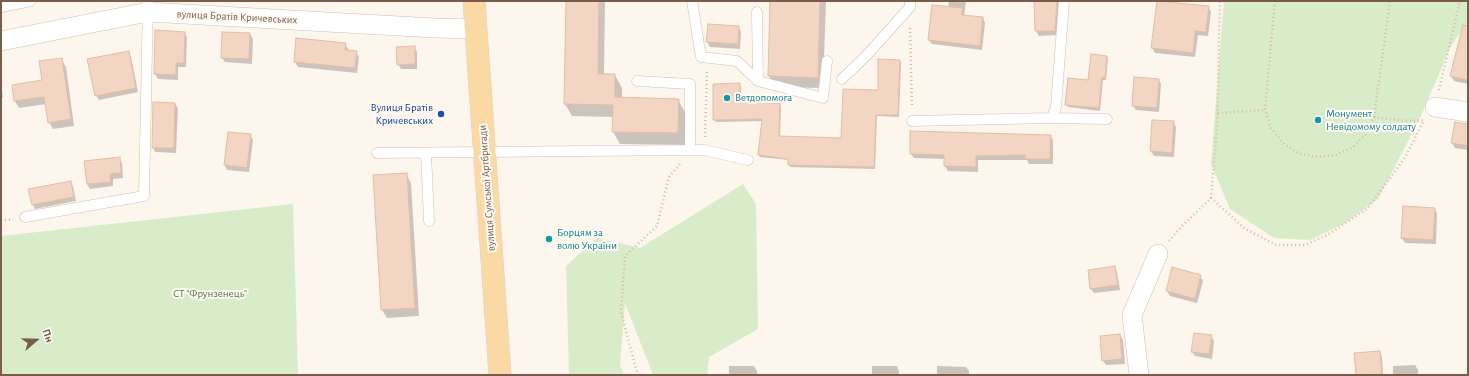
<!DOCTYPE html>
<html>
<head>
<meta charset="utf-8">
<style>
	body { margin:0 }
	#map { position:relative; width:1469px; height:376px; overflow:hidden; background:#fdf6ec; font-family:"Alegreya Sans",sans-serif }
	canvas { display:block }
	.frame { position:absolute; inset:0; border:2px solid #7a5c4d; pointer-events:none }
	.north { position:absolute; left:16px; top:320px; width:40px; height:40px; -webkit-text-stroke:3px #fffaf3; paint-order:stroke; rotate:70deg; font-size:11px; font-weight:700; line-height:16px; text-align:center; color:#7a5c4d }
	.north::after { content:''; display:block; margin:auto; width:14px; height:18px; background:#7a5c4d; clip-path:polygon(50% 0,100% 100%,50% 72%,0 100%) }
</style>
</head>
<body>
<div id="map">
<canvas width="1469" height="376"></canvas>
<div class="frame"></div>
<div class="north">Пн</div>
</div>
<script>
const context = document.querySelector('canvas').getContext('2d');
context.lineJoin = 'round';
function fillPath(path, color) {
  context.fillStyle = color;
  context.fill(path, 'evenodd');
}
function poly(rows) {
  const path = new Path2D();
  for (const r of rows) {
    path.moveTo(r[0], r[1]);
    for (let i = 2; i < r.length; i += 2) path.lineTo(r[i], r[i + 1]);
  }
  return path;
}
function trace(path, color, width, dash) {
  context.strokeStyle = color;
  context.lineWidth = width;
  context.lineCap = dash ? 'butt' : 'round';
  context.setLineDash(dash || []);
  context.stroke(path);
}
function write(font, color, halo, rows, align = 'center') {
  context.font = font + ' "Alegreya Sans",sans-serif';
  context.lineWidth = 4;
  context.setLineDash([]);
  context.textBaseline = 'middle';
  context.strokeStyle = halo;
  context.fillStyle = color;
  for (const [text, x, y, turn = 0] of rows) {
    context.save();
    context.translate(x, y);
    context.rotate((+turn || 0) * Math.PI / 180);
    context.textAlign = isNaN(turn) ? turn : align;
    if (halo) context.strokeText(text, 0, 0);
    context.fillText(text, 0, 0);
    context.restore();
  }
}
const green = poly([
	[1224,1,1468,1,1468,22,1451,46,1420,118,1378,199,1345,223,1310,240,1274,238,1230,209,1211,164],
	[743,184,756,204,758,329,709,357,707,375,653,375,625,303,620,365,624,375,569,375,566,266,597,238,640,248],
	[293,204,298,375,1,375,1,236]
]);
const shadow = poly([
	[567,1,605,1,604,75,615,75,622,88,622,99,678,100,685,112,685,145,620,144,613,132,613,117,572,116,565,104],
	[771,1,826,1,823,88,775,87,769,76],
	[949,1,966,1,964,16,983,18,985,23,982,50,932,44,929,40,948,8],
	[1035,1,1059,1,1057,35,1039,36,1036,31],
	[1208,7,1211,12,1208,36,1198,35,1195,57,1155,53,1152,48],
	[738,27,741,32,740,49,710,47,707,42],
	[184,32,187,37,186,67,178,67,178,80,158,79,155,74],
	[250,34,253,39,252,64,225,62,222,58],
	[345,44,348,49,348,51,356,52,359,57,357,73,298,67,295,62],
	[414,47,417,52,417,69,401,69,398,64],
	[1468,51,1468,84,1454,81,1451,76],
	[128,52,131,57,138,92,99,100,96,95],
	[1107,56,1108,59,1106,80,1103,80,1100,111,1068,107,1066,104,1089,81],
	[62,60,66,67,74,126,53,129,49,122,46,104,19,108,15,101,43,81],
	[899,61,901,63,899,117,877,116,875,169,790,167,789,160,760,157,759,155,763,121,716,122,714,119,739,84,741,87,741,103,780,104,781,107,780,137,842,139,878,91],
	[1159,80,1161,84,1159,112,1136,110,1133,106],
	[1,86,3,97,1,98],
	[175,104,178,108,176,153,155,152,153,147],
	[1173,122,1176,127,1174,157,1154,156,1151,151],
	[1468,125,1468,150,1455,148,1452,143],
	[250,135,253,140,249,172,227,170,225,165],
	[1050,136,1053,140,1053,164,1029,164,1027,160,978,160,978,172,948,171,945,166,945,159,914,158,911,154],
	[119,158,122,163,123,178,113,179,113,186,90,189,87,184,85,162],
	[406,174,411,183,419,316,387,318,382,310],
	[71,182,73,187,76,201,35,209,33,204],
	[1435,209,1437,214,1436,244,1405,243,1402,238],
	[1114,267,1117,272,1120,290,1094,293,1091,289],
	[1200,276,1203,281,1197,303,1170,296,1167,291],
	[1120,335,1123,340,1125,364,1106,365,1103,360],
	[1211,336,1214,341,1212,359,1195,356,1192,352],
	[1380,352,1382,357,1383,375,1357,375,1355,354],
	[1415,365,1418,370,1418,375,1393,375,1393,366],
	[729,366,754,366,757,371,757,375,729,375],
	[872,366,897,366,899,371,899,375,872,375],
	[937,366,966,367,969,371,969,375,937,375]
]);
const building = poly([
	[566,1,599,1,598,74,615,74,615,97,679,99,678,133,612,132,613,105,564,104,566,1],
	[770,1,820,1,818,78,768,76,770,1],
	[1034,1,1057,1,1055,31,1035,31,1034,1],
	[1157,1,1209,6,1206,32,1195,31,1193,53,1151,48,1157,1],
	[932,5,963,8,962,15,983,17,980,46,928,40,932,5],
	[708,24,739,26,738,44,706,42,708,24],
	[1463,25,1468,26,1468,80,1450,76,1463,25],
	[155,30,185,32,184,63,176,63,176,75,154,74,155,30],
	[222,32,250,33,249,59,221,58,222,32],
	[296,38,346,43,345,50,357,51,355,68,294,62,296,38],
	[415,46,415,64,397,65,396,47,415,46],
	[129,51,136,88,95,96,87,59,129,51],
	[1091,54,1107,56,1105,78,1102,77,1099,108,1065,105,1068,78,1088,80,1091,54],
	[62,58,71,119,48,123,44,97,14,101,12,85,42,80,39,61,62,58],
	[878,59,900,60,898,115,876,115,874,167,788,165,788,159,758,155,762,119,713,120,713,84,740,83,740,102,780,103,779,136,841,138,843,89,878,90,878,59],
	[1134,77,1159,79,1157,108,1132,106,1134,77],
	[153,102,175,103,174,148,152,148,153,102],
	[1152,120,1174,121,1172,153,1150,151,1152,120],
	[1455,122,1468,124,1468,146,1451,143,1455,122],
	[910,131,1051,135,1050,159,1025,159,1025,155,976,156,976,167,944,166,944,155,910,154,910,131],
	[228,132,251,134,247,168,224,165,228,132],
	[120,157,121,173,110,174,111,182,87,184,84,161,120,157],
	[407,173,415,308,381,310,373,175,407,173],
	[71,181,74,197,32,205,28,189,71,181],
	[1403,206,1435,208,1433,240,1401,238,1403,206],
	[1115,266,1118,285,1090,289,1088,270,1115,266],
	[1172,267,1201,275,1195,299,1166,291,1172,267],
	[1194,333,1212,335,1209,354,1191,352,1194,333],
	[1120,334,1122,359,1102,361,1100,336,1120,334],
	[1380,351,1382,374,1356,375,1354,353,1380,351]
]);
const path = poly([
	[1275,1,1265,110,1271,128,1283,143,1298,153,1317,157,1336,155,1353,147,1366,134,1374,117,1390,1],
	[910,28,912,108],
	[1439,90,1460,1],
	[1218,113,1265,110],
	[1374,117,1408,121,1424,120],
	[705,137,707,70],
	[1211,198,1244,228,1276,245,1305,245,1329,234,1368,208,1406,156,1424,120],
	[1,221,13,219],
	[1169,241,1182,226,1211,198,1217,127,1220,1],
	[639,375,636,369,621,312,625,256,657,226,669,177,680,164]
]);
const lane = poly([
	[692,1,701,57,737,61,758,81,823,98,827,61],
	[1,7,31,1],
	[757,12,758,81],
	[842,79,866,56,910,7,910,1],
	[1052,118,1107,119],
	[912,121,1052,118,1056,107,1064,1],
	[690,150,704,150,748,160],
	[377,153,690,150,690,84,637,81],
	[426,153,429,221],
	[25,217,144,196,148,1]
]);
const street = poly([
	[1,41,148,12,435,28,476,29],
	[1435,107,1468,112],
	[1139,375,1132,315,1158,254]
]);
const primary = poly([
	[474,1,500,375]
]);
const markers = [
	[727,98,4,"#0f9aa8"],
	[441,114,4,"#1a4fb4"],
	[1318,120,4,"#0f9aa8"],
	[549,239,4,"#0f9aa8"]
];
const streetNames = [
	["вулиця Братів Кричевських",237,17,3],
	["вулиця Сумської Артбригади",487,188,-94]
];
const cultureNames = [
	["Ветдопомога",735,98],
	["Монумент",1326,114],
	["Невідомому солдату",1326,127],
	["Борцям за",557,233],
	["волю України",557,246]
];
const transitNames = [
	["Вулиця Братів",433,108],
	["Кричевських",433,121]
];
const parkNames = [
	["СТ \"Фрунзенець\"",210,294]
];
fillPath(green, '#d8ecc9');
fillPath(shadow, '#0003');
fillPath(building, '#f3d5c3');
trace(building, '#e6bba3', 1);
trace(lane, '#d1beb0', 11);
trace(street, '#d1beb0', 20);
trace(primary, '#dad1cd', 23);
trace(path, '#d9b8a5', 2.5, [1, 3]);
trace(lane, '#fff', 10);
trace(street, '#fff', 19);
trace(primary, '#fbd9a5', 22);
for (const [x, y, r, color] of markers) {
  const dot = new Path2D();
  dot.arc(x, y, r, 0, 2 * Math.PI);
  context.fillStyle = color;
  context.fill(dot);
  trace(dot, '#fffaf3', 1.5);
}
write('11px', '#7a5c4d', '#fffaf3', streetNames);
write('11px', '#0d838f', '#fffaf3', cultureNames, 'left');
write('11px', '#164399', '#fffaf3', transitNames, 'right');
write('11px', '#537a41', '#fffaf3', parkNames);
</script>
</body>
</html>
